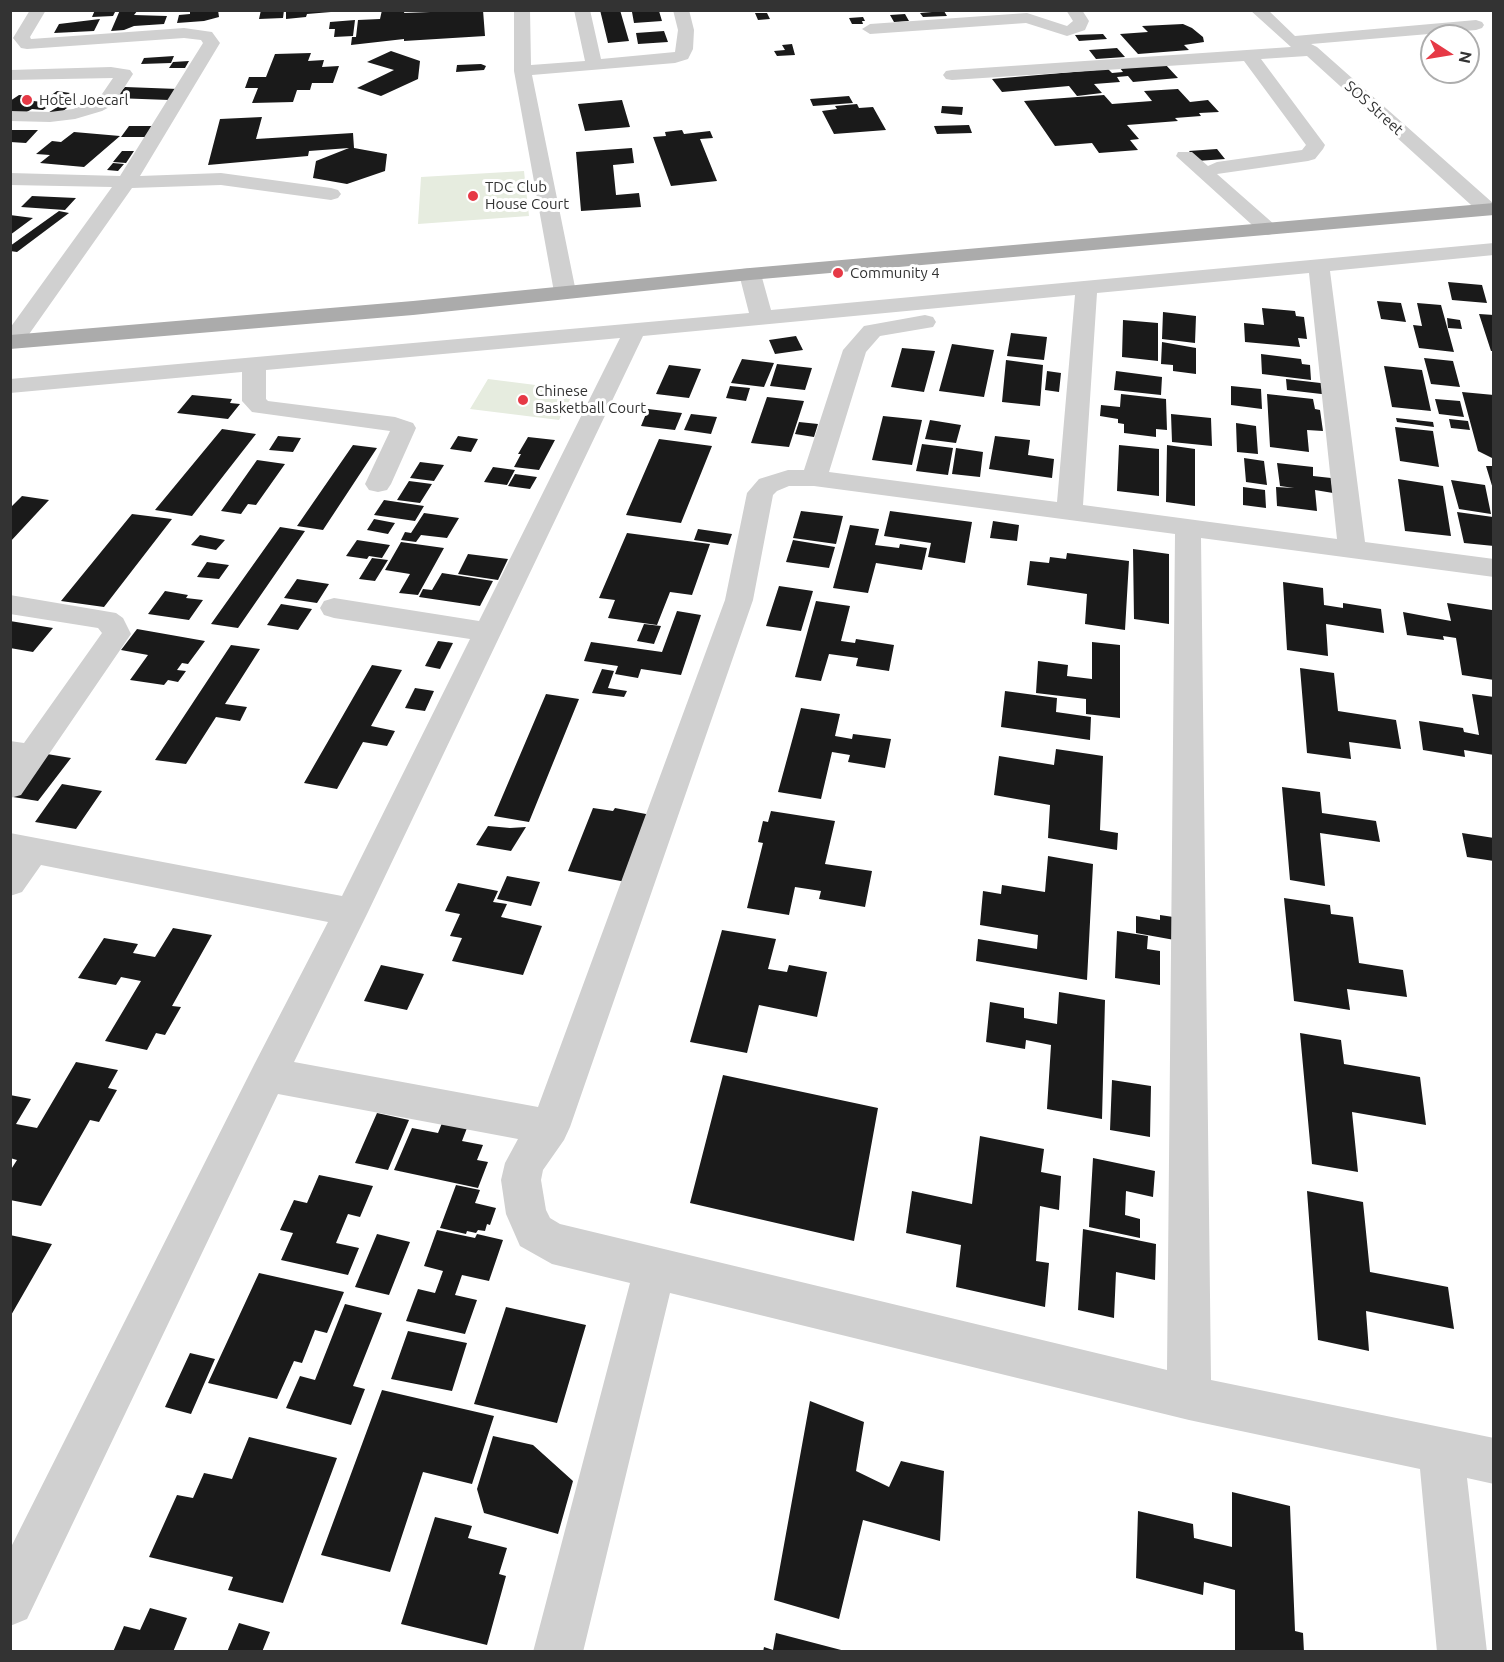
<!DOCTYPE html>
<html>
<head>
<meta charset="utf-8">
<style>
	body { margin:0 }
	#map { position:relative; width:1504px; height:1662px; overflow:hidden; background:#fff; font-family:Ubuntu,sans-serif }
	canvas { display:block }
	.frame { position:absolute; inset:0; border:12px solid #333; pointer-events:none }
	.north { position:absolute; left:1420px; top:24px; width:60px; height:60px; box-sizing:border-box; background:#fff; border:2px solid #adadad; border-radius:50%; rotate:102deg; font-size:16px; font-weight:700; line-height:24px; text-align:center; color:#333 }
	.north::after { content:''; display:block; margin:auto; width:21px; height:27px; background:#e63946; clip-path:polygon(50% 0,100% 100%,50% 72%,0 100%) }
</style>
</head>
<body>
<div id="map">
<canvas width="1504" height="1662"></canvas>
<div class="frame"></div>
<div class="north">N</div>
</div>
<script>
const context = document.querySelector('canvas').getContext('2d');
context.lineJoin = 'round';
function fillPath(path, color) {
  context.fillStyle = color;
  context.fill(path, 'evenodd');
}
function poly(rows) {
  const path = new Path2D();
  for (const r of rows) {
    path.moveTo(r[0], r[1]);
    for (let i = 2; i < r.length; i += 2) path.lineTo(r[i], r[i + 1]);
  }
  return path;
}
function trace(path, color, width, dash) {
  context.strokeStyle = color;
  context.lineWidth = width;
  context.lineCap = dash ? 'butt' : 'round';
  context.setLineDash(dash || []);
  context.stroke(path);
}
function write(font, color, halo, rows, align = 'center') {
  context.font = font + ' Ubuntu,sans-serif';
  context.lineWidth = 6;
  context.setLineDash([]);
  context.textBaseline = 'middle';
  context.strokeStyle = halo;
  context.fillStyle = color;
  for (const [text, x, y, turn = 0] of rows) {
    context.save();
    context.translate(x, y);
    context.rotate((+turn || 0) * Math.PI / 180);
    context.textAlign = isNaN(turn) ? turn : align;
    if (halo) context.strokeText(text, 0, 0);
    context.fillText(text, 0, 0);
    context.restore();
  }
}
const green = poly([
	[524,171,529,216,418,224,421,177],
	[488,379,575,390,559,420,470,409]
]);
const building = poly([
	[95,10,116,10,113,16,92,17],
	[120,10,138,10,134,15,167,16,164,24,134,26,124,30,111,31],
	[190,10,218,10,219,17,204,21,177,23,179,15,190,14],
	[261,10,284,10,283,18,259,19],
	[286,10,331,10,331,12,307,14,306,17,286,19],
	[382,10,405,10,404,13,483,10,485,36,404,41,404,39,351,45,352,37,356,37,358,20,380,19],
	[600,10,620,10,629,41,608,43],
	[659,11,662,21,634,23,632,12],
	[944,11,947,16,923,17,920,13],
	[755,13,767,13,770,19,758,20],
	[905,14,909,21,894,22,890,15],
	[863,17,865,21,862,21,863,24,852,24,849,18],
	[100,19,94,31,54,33,59,24],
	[355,20,353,36,334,37,335,29,329,29,330,22],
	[1183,24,1192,28,1203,37,1204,42,1184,45,1189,50,1138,54,1120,34,1148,32,1142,26],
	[664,31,668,42,638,44,636,33],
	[1103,34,1107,39,1079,41,1075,35],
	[792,44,795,55,777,56,774,51,785,50,782,45],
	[1117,48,1125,57,1096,59,1089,50],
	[391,51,420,61,418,79,381,96,357,88,394,70,367,62],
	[311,53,308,61,324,60,322,67,339,66,333,83,312,83,310,90,297,90,293,102,252,103,258,88,245,88,249,77,266,77,275,54],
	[174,56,171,63,141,64,144,58],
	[189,61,185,68,169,68,173,62],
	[481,64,486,66,484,70,456,72,457,65],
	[1165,64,1178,78,1133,82,1128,76,1117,77,1120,82,1094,84,1102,93,1077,96,1069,86,1002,92,992,79,1108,69,1112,73,1123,72,1120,68],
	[125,87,178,89,169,100,115,98],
	[1178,89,1190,102,1208,100,1219,112,1199,113,1201,116,1175,118,1178,121,1127,125,1139,139,1130,140,1138,150,1099,153,1092,143,1055,146,1024,101,1104,95,1112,104,1152,101,1144,91],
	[57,91,70,93,43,110,32,109,25,113,10,112,10,101,19,95,31,96,25,100,42,102],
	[849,96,853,103,813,106,810,99],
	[69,100,76,101,58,115,46,114],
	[622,100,630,127,585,131,578,104],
	[857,104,859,108,873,107,886,130,834,134,822,111,837,109,835,106],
	[942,106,963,107,962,115,941,113],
	[262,117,256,139,353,133,354,148,387,154,385,171,347,184,313,178,316,161,349,148,309,151,308,156,208,165,220,119],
	[969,125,972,133,937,134,934,126],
	[129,126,153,126,145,137,121,137],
	[10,130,38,130,26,143,10,142],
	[682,130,684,134,710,131,713,138,700,139,717,181,671,186,653,137,666,136,665,132],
	[74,132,120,136,84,167,40,163,50,155,36,154,52,141,61,142],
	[632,148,634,163,613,165,616,195,639,193,641,207,581,211,576,152],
	[1217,149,1225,159,1197,161,1189,151],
	[122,151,134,151,126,163,113,162],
	[113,163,124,164,118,171,107,170],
	[32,196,76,198,65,210,21,207],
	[59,211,69,213,17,252,10,251,10,246],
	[10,215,33,218,10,235],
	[1448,282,1482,285,1487,303,1452,300],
	[1377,301,1401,303,1406,322,1381,319],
	[1417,303,1441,305,1454,352,1419,348,1413,325,1422,326],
	[1262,308,1295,311,1296,316,1304,317,1307,339,1298,338,1300,347,1245,342,1244,323,1264,325],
	[1163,312,1196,316,1195,343,1162,339],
	[1479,314,1494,315,1494,351,1491,351],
	[1447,318,1460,320,1462,329,1448,328],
	[1123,320,1158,323,1158,361,1122,357],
	[1011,333,1047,337,1044,360,1007,356],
	[796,336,803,350,775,354,769,340],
	[1162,342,1196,348,1196,374,1173,371,1173,365,1161,364],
	[952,344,994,350,984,397,939,391],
	[902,348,935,351,924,392,891,387],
	[1261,354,1301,359,1302,364,1310,365,1311,380,1262,374],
	[1424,358,1453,361,1460,387,1431,384],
	[742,359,774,363,764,387,731,383],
	[1006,360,1043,365,1040,406,1002,402],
	[777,364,812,368,805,390,770,386],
	[669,365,701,369,689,398,656,394],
	[1384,366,1422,370,1431,411,1392,407],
	[1047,371,1061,373,1059,392,1045,390],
	[1116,371,1162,377,1161,395,1114,390],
	[1286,379,1329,384,1330,395,1287,390],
	[730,386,750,388,746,401,726,398],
	[1231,386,1261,389,1262,409,1231,405],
	[1462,392,1494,395,1494,459,1478,451],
	[1121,394,1166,399,1167,430,1156,429,1156,437,1124,433,1124,424,1118,423,1118,419,1100,416,1101,405,1120,407],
	[1267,394,1313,399,1315,409,1320,410,1323,431,1307,430,1309,452,1270,447],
	[192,395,232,399,230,403,240,404,228,419,177,413],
	[767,397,804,401,789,447,751,443],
	[1435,399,1460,401,1464,417,1439,414],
	[648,409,682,413,675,430,641,426],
	[691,414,717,417,711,434,684,430],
	[1171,414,1211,418,1212,446,1172,442],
	[883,416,922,420,912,465,872,460],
	[1396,418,1433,422,1434,427,1397,422],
	[1449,419,1468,421,1470,430,1451,428],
	[930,420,961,425,956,443,925,439],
	[799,422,818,424,814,437,795,434],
	[1236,423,1256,426,1258,454,1237,452],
	[1395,427,1433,431,1439,467,1400,461],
	[222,429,256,434,192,516,155,510],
	[278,436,301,438,293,452,269,450],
	[458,436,478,439,471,452,450,449],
	[995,436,1030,440,1028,455,1054,459,1052,478,989,469],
	[528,437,555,440,539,470,514,467,521,454,518,454],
	[659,439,712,446,681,523,626,515],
	[922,444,953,448,948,475,916,471],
	[353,445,377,448,323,530,297,526],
	[1119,445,1159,449,1159,496,1117,491],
	[1167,445,1195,449,1195,506,1166,502],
	[956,448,983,452,980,477,952,474],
	[1244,458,1264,461,1267,485,1246,482],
	[257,460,285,464,256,505,248,504,241,514,221,511],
	[420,462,444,465,434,481,410,478],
	[1277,463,1313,467,1313,476,1331,478,1333,493,1315,490,1317,511,1277,506,1276,487,1294,488,1280,486],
	[1486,466,1494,466,1494,489,1493,489],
	[493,467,515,470,507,485,484,482],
	[515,474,537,477,530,489,508,486],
	[1398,479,1443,486,1451,536,1405,531],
	[1451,480,1485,485,1491,514,1459,509],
	[409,481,432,484,420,503,397,500],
	[1243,487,1265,490,1266,508,1243,505],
	[22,496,49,500,10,542,10,508],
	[384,500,424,506,415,521,374,515],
	[801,511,843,516,836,544,793,538],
	[890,511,972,522,965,563,928,557,931,543,884,536],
	[1457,512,1493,517,1494,546,1464,543],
	[424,513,459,518,447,538,421,535,416,542,401,540,405,532,411,533],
	[132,514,172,519,104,607,61,601],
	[374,519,395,523,388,534,367,530],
	[993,521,1019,525,1017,541,990,538],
	[850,525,879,529,875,545,899,548,900,544,927,548,922,570,876,563,868,593,833,588],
	[280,527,305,531,238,628,211,624],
	[698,529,732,534,728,545,694,540],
	[627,533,710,544,692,595,670,592,657,625,608,618,615,600,599,598],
	[200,535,225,540,216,550,191,545],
	[357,540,390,545,382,558,369,556,367,559,346,556],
	[793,540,835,547,829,568,786,562],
	[401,542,444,548,418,595,399,593,410,574,385,570],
	[1133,549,1169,554,1169,624,1134,619],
	[1067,553,1129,561,1125,630,1085,624,1087,594,1027,585,1030,561,1049,563,1050,557,1066,559],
	[468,554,508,559,498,580,458,574],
	[372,558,388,560,375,581,359,579],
	[207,562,229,565,219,579,197,577],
	[442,573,493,581,480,606,419,597,423,589,432,590],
	[297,579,329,584,317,603,284,598],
	[1283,582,1323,588,1324,605,1343,608,1343,603,1381,609,1384,633,1326,624,1328,656,1287,650],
	[779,586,813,591,801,631,766,626],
	[165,591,188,595,186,598,203,600,189,620,148,614],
	[816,601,850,606,841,641,855,643,856,639,894,645,889,671,856,666,858,658,829,654,821,681,795,677],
	[1447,603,1492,610,1494,680,1462,675,1456,638,1443,636,1444,640,1407,635,1403,612,1451,621],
	[281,604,312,609,298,630,267,625],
	[677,611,701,615,681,675,641,669,638,678,615,674,618,666,584,661,591,642,662,652],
	[10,621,53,628,33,652,10,648],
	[644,624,661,626,654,644,637,641],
	[137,629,205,641,188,664,182,663,177,670,186,671,178,682,168,680,164,685,130,680,148,655,121,650],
	[438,641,453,643,440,669,425,666],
	[1092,642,1120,645,1120,718,1086,714,1086,699,1036,693,1038,661,1068,665,1067,676,1092,679],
	[231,645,260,649,225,704,247,707,240,721,216,717,186,764,155,760],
	[372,665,402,670,371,726,395,731,387,746,363,742,337,789,304,783],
	[1300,668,1334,673,1338,711,1396,720,1401,749,1349,742,1351,759,1307,753],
	[602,669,614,671,608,688,627,691,624,697,592,693],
	[415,688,434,691,425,711,405,708],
	[1005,691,1057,698,1056,712,1091,717,1090,740,1001,727],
	[546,694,579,699,529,822,494,816],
	[1472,694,1494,697,1494,755,1464,750,1465,757,1423,750,1419,721,1463,728,1464,732,1479,735],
	[801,708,840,714,835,736,852,739,853,734,891,739,885,768,848,762,850,755,832,752,821,799,778,792],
	[1056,749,1103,756,1100,830,1118,833,1117,850,1048,838,1050,805,994,795,999,756,1054,765],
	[47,754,71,758,38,801,13,797],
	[62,784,102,791,76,829,35,822],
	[1282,787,1320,792,1322,813,1376,821,1380,842,1320,833,1325,886,1290,880],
	[593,808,613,811,615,808,651,815,626,882,568,871],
	[771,811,835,821,825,864,872,871,865,907,819,899,821,891,795,887,789,915,747,908,763,843,758,842,763,821,768,822],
	[488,826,510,828,526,827,511,851,476,845],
	[1462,833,1494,838,1494,861,1467,857],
	[1048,856,1093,864,1087,980,976,961,978,939,1037,949,1038,935,980,925,983,891,1001,894,1002,885,1045,892],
	[507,876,540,882,531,906,497,899],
	[458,883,498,891,493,902,507,904,501,917,542,926,523,975,452,961,462,938,450,936,460,914,445,911],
	[1284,898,1330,905,1331,914,1353,917,1359,963,1403,970,1407,997,1347,989,1350,1010,1294,1001],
	[1160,915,1180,918,1180,941,1136,933,1136,916,1160,920],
	[173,928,212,935,172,1006,181,1007,165,1035,156,1033,147,1050,105,1041,141,981,121,977,116,985,78,978,104,938,138,944,133,953,155,957],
	[722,930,776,939,768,969,787,972,789,965,827,972,817,1017,759,1005,747,1053,690,1042],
	[1117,931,1148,936,1147,949,1160,951,1160,985,1115,978],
	[381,965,424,974,407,1010,364,1001],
	[1059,992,1105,1000,1102,1119,1047,1109,1051,1045,1026,1040,1025,1049,986,1042,990,1002,1024,1008,1024,1018,1057,1024],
	[1300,1033,1341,1040,1344,1064,1420,1077,1426,1125,1352,1112,1358,1172,1312,1164],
	[76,1062,118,1070,108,1088,117,1090,99,1122,90,1120,41,1206,10,1200,10,1171,17,1160,10,1158,10,1095,31,1099,16,1124,37,1128],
	[723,1075,878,1108,854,1241,690,1203],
	[1112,1080,1151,1086,1150,1137,1110,1130],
	[377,1113,409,1120,388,1170,355,1163],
	[442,1123,467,1128,462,1141,483,1145,477,1160,488,1162,478,1188,394,1170,412,1128,438,1133],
	[980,1136,1044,1149,1041,1172,1061,1176,1059,1210,1040,1206,1036,1261,1049,1263,1045,1307,956,1287,961,1245,906,1233,912,1191,972,1204],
	[1093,1158,1155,1171,1153,1197,1126,1191,1125,1215,1140,1219,1140,1238,1089,1227],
	[319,1175,373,1186,360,1217,348,1214,336,1243,359,1248,348,1275,281,1260,293,1233,280,1230,294,1200,307,1203],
	[456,1185,480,1190,475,1203,496,1208,490,1225,487,1224,485,1231,478,1230,476,1233,467,1231,466,1234,440,1228],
	[1307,1191,1363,1202,1370,1272,1448,1287,1454,1329,1366,1311,1369,1351,1318,1340],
	[1083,1229,1156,1244,1155,1280,1116,1272,1114,1318,1078,1310],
	[437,1230,475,1238,477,1234,503,1240,489,1281,462,1275,455,1295,477,1300,465,1334,406,1321,418,1289,435,1293,443,1271,424,1266],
	[377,1234,410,1242,389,1295,355,1287],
	[10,1235,52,1244,10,1317],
	[259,1273,344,1292,327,1333,315,1330,302,1363,294,1361,277,1399,208,1383],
	[345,1304,382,1313,353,1386,365,1389,351,1425,286,1408,300,1376,315,1380],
	[506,1307,586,1325,557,1423,474,1404],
	[408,1331,467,1343,452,1391,391,1379],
	[190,1353,215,1359,191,1414,165,1407],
	[382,1390,494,1416,472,1484,423,1472,390,1572,321,1555],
	[810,1401,864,1422,856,1471,889,1487,901,1461,944,1471,940,1541,863,1520,839,1619,774,1600],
	[493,1436,533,1445,573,1481,558,1534,484,1513,477,1489],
	[249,1437,337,1458,283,1603,228,1590,233,1577,149,1557,177,1495,193,1498,204,1473,232,1479],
	[1232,1492,1290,1506,1295,1631,1303,1633,1304,1652,1235,1652,1235,1590,1204,1582,1203,1595,1136,1578,1138,1511,1193,1524,1194,1538,1232,1547],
	[435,1517,472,1526,468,1538,507,1548,499,1574,506,1576,487,1645,401,1624],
	[150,1608,187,1618,173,1652,113,1652,124,1626,140,1630],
	[239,1623,270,1632,262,1652,227,1652],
	[776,1633,845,1651,845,1652,763,1652,764,1647,773,1650]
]);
const minor = poly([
	[30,10,46,10,30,37,31,39,184,28,212,32,220,43,140,176,221,173,331,188,338,190,341,194,338,198,331,200,221,185,132,188,20,347,10,348,10,328,112,187,10,185,10,173,120,176,203,43,201,40,184,38,27,49,21,48,13,38,30,10],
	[514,10,530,10,531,65,585,61,574,10,590,10,601,59,675,52,678,30,673,10,689,10,694,30,693,49,688,59,675,63,532,75,576,292,573,297,565,299,557,297,554,292,514,71,514,10],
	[1066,10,1082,10,1089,21,1085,30,1067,36,1026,23,870,34,862,29,870,24,1027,13,1067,26,1073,21,1066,10],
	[1250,10,1268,10,1295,36,1476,20,1482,22,1484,25,1482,28,1476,30,1311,44,1317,47,1494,204,1494,215,1481,214,1307,56,1261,59,1325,145,1323,149,1315,159,1308,161,1217,174,1275,225,1278,229,1275,233,1268,235,1261,233,1176,156,1178,152,1192,152,1208,166,1217,162,1302,150,1306,145,1244,61,952,80,946,79,943,75,946,71,952,70,1291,47,1250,10],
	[111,67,130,70,133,74,113,105,102,111,75,119,50,122,10,121,10,111,50,112,73,109,90,103,100,97,113,78,10,80,10,70,111,67],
	[1494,243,1494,255,1330,271,1365,542,1494,559,1494,577,1201,538,1211,1380,1494,1438,1494,1484,1467,1478,1487,1652,1437,1652,1420,1469,1189,1420,670,1293,583,1652,533,1652,630,1283,552,1264,520,1246,506,1214,501,1180,505,1163,518,1139,278,1094,27,1619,10,1626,10,1549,255,1063,328,922,41,865,22,892,10,896,10,833,342,896,470,639,334,618,324,615,320,608,324,601,334,598,479,621,620,338,266,370,266,399,268,401,395,417,413,423,416,428,391,484,387,490,378,492,369,490,365,484,390,431,252,412,242,401,242,372,10,393,10,379,749,313,739,274,742,269,750,268,758,269,761,274,771,310,1494,243],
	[1309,273,1337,539,1083,505,1097,293,1309,273],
	[1075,295,1057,502,829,472,866,352,880,336,933,327,936,322,933,317,925,315,864,326,843,350,804,470,788,470,759,479,747,493,725,600,538,1107,294,1062,368,912,643,336,1075,295],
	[789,486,814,486,1175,534,1167,1370,560,1224,550,1218,546,1210,541,1180,543,1170,564,1140,570,1127,753,600,773,495,777,491,789,486],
	[10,595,116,613,123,618,131,634,21,795,10,798,10,741,24,743,102,633,98,628,10,614,10,595]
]);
const major = poly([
	[1494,203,1494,215,750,280,413,315,10,349,10,335,413,301,750,268,1494,203]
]);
const markers = [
	[27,100,6,"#e63946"],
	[473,196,6,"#e63946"],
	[838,273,6,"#e63946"],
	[523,400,6,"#e63946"]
];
const farPoinames = [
	["Hotel Joecarl",39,100],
	["TDC Club",485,187],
	["House Court",485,204],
	["Community 4",850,273],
	["Chinese",535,391],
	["Basketball Court",535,408]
];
const farStreetnames = [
	["SOS Street",1374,108,42]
];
fillPath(green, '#e6ecdf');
fillPath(building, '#1a1a1a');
fillPath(minor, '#d0d0d0');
fillPath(major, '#ababab');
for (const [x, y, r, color] of markers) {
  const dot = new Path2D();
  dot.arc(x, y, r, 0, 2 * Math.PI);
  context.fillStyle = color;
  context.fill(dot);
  trace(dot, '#fff', 2);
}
write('15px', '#333', '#fff', farPoinames, 'left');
write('15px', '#333', '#fff', farStreetnames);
</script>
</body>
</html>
